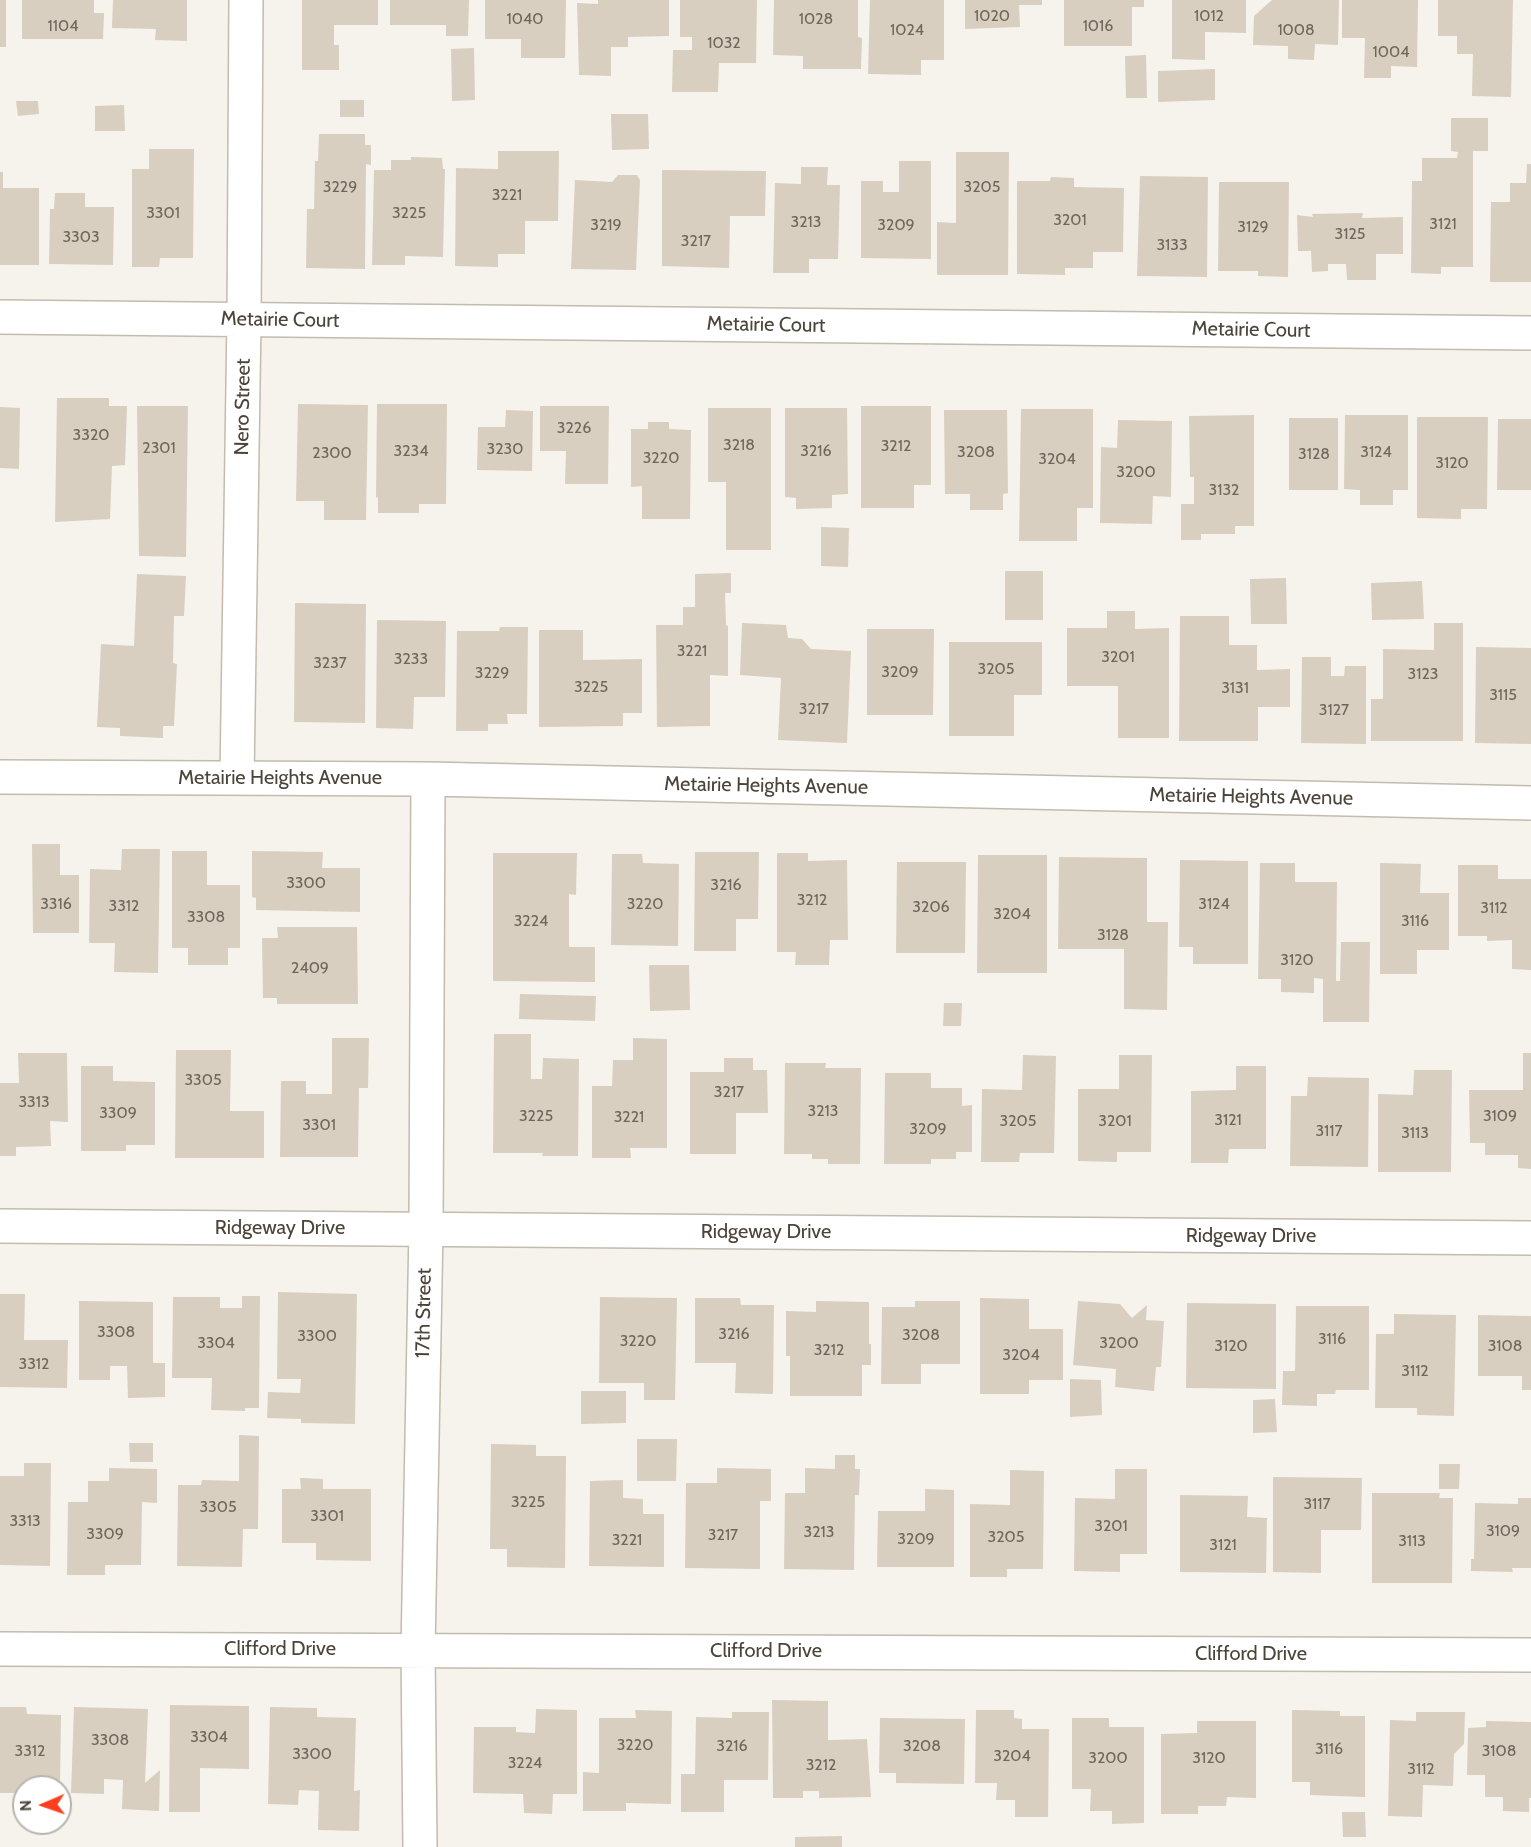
<!DOCTYPE html>
<html>
<head>
<meta charset="utf-8">
<style>
	body { margin:0 }
	#map { position:relative; width:1531px; height:1847px; overflow:hidden; background:#f6f3ec; font-family:Cabin,sans-serif }
	canvas { display:block }
	.north { position:absolute; left:12px; top:1775px; width:60px; height:60px; box-sizing:border-box; background:#fff; border:2px solid #b7b4b0; border-radius:50%; rotate:268deg; font-size:16px; font-weight:700; line-height:24px; text-align:center; color:#4b4439 }
	.north::after { content:''; display:block; margin:auto; width:21px; height:27px; background:#fc3f1d; clip-path:polygon(50% 0,100% 100%,50% 72%,0 100%) }
</style>
</head>
<body>
<div id="map">
<canvas width="1531" height="1847"></canvas>
<div class="north">N</div>
</div>
<script>
const context = document.querySelector('canvas').getContext('2d');
context.lineJoin = 'round';
function fillPath(path, color) {
  context.fillStyle = color;
  context.fill(path, 'evenodd');
}
function poly(rows) {
  const path = new Path2D();
  for (const r of rows) {
    path.moveTo(r[0], r[1]);
    for (let i = 2; i < r.length; i += 2) path.lineTo(r[i], r[i + 1]);
  }
  return path;
}
function trace(path, color, width, dash) {
  context.strokeStyle = color;
  context.lineWidth = width;
  context.lineCap = dash ? 'butt' : 'round';
  context.setLineDash(dash || []);
  context.stroke(path);
}
function write(font, color, halo, rows, align = 'center') {
  context.font = font + ' Cabin,sans-serif';
  context.lineWidth = 4.5;
  context.setLineDash([]);
  context.textBaseline = 'middle';
  context.strokeStyle = halo;
  context.fillStyle = color;
  for (const [text, x, y, turn = 0] of rows) {
    context.save();
    context.translate(x, y);
    context.rotate((+turn || 0) * Math.PI / 180);
    context.textAlign = isNaN(turn) ? turn : align;
    if (halo) context.strokeText(text, 0, 0);
    context.fillText(text, 0, 0);
    context.restore();
  }
}
const building = poly([
	[0,0,6,0,6,47,0,47],
	[22,0,94,0,94,13,104,13,103,39,22,39],
	[113,0,187,0,187,41,155,40,156,29,112,28],
	[302,0,378,0,378,25,334,25,334,45,339,45,339,70,302,70],
	[390,0,469,0,468,36,446,36,446,25,390,25],
	[485,0,566,0,565,58,521,58,521,39,485,39],
	[598,0,669,0,669,36,628,37,628,47,611,47,611,76,579,75,577,3,598,4],
	[680,0,757,0,756,63,719,63,718,92,672,92,673,50,692,50,692,37,680,37],
	[774,0,858,0,858,37,862,38,861,69,803,69,803,56,773,55],
	[870,0,944,0,944,60,921,60,921,75,868,74],
	[965,0,1042,0,1042,5,1019,5,1020,27,965,29],
	[1064,0,1144,0,1144,7,1132,7,1132,46,1064,46],
	[1172,0,1246,0,1246,33,1205,32,1205,60,1172,59],
	[1272,0,1339,0,1338,45,1315,44,1314,60,1288,59,1288,46,1253,45,1254,16],
	[1342,0,1418,0,1417,67,1391,66,1391,78,1364,78,1365,38,1342,38],
	[1438,0,1513,0,1511,97,1472,96,1473,54,1457,54,1457,36,1438,36],
	[474,48,475,100,452,101,451,49],
	[1146,55,1147,98,1126,98,1125,56],
	[1215,69,1215,100,1158,102,1158,71],
	[340,100,364,100,364,117,340,117],
	[16,101,38,101,39,114,18,116],
	[124,105,125,131,95,131,95,106],
	[611,114,648,114,649,149,612,150],
	[1451,118,1488,118,1488,151,1473,151,1473,267,1441,267,1441,274,1411,273,1412,181,1422,181,1422,158,1457,158,1458,152,1451,151],
	[319,134,365,134,365,145,371,145,371,165,366,164,365,269,306,268,307,209,314,209,315,161,318,161],
	[149,149,194,149,193,258,160,258,159,267,132,267,132,169,149,169],
	[498,151,559,151,558,221,525,221,525,254,498,254,498,267,455,266,456,168,498,169],
	[956,152,1009,152,1008,275,937,275,937,222,956,223],
	[411,157,442,158,443,169,445,169,443,257,405,256,405,265,372,265,374,170,391,170,391,160,411,160],
	[899,161,931,161,931,259,861,258,861,181,883,181,883,192,899,192],
	[1527,164,1531,164,1531,282,1490,282,1491,202,1510,202,1510,183,1526,183],
	[801,167,828,167,827,185,840,185,838,259,809,259,809,273,773,273,775,183,801,184],
	[662,170,766,171,765,216,730,216,729,268,662,266],
	[0,172,3,172,3,188,39,188,39,265,0,265],
	[618,175,637,175,640,180,636,270,571,269,575,180,612,182],
	[1140,176,1208,177,1207,277,1137,276],
	[1051,177,1074,178,1074,187,1124,188,1123,252,1093,252,1093,268,1065,268,1065,275,1017,274,1017,181,1050,181],
	[1219,182,1289,182,1288,277,1258,276,1258,271,1218,271],
	[55,193,85,193,85,207,114,207,113,265,49,264,50,209,54,209],
	[1363,213,1362,218,1403,217,1403,254,1376,254,1376,280,1347,280,1346,264,1328,264,1328,271,1312,272,1311,251,1298,251,1297,215,1313,217,1312,214],
	[57,398,109,398,109,406,127,406,125,465,112,466,110,519,55,522],
	[298,404,368,405,366,520,324,520,324,501,296,501],
	[377,404,447,404,446,504,419,504,419,513,378,513,378,498,376,497],
	[137,406,188,406,186,557,139,556],
	[540,406,609,406,608,484,565,484,566,451,540,451],
	[861,406,931,406,931,485,914,485,914,508,861,508],
	[0,407,20,408,19,469,0,468],
	[708,408,771,408,771,550,726,550,726,482,708,482],
	[785,408,847,408,848,494,832,495,832,508,796,509,796,498,785,497],
	[1021,409,1093,409,1093,508,1077,508,1077,541,1019,541],
	[506,410,533,411,532,471,477,470,478,427,505,427],
	[944,410,1007,410,1008,493,1003,494,1003,510,970,510,970,494,945,494],
	[1254,415,1254,526,1235,526,1235,534,1201,534,1201,540,1181,540,1181,504,1194,504,1194,477,1190,477,1189,416],
	[1345,415,1408,415,1408,490,1393,490,1393,505,1360,505,1360,490,1344,489],
	[1417,417,1488,417,1487,509,1461,509,1461,519,1417,518],
	[1289,418,1338,418,1338,490,1289,490],
	[1498,419,1531,419,1531,490,1497,490],
	[1118,420,1172,421,1171,497,1153,496,1152,524,1100,523,1101,447,1117,448],
	[648,422,669,422,669,429,691,430,690,519,642,519,642,486,631,487,631,429,648,429],
	[821,527,849,528,848,567,821,566],
	[1005,571,1043,571,1043,620,1005,620],
	[731,573,731,593,725,593,726,625,728,626,728,676,710,675,710,726,657,727,656,625,683,625,683,607,695,607,695,574],
	[137,574,186,576,184,616,174,616,173,663,177,664,174,726,163,726,163,738,120,736,120,728,97,727,101,644,134,646],
	[1286,578,1287,624,1251,624,1250,579],
	[1422,581,1424,619,1372,620,1371,583],
	[295,603,366,604,365,723,294,722],
	[1107,611,1135,611,1135,629,1169,628,1169,738,1118,738,1118,686,1067,686,1067,628,1107,628],
	[1180,616,1229,616,1229,645,1257,645,1257,670,1290,669,1290,707,1258,707,1258,741,1179,741],
	[377,620,446,621,445,697,414,697,413,729,376,728],
	[742,623,786,625,788,638,802,639,811,649,851,651,847,743,778,740,781,678,740,675],
	[1434,623,1463,623,1463,741,1371,741,1371,699,1383,699,1383,649,1434,650],
	[500,627,528,627,527,714,507,714,508,724,488,724,488,731,456,731,457,631,499,631],
	[867,629,934,629,933,715,867,715],
	[539,630,583,630,583,660,642,659,642,713,623,713,623,726,539,727],
	[949,642,1042,642,1042,695,1014,695,1014,736,949,736],
	[1476,647,1531,648,1531,744,1475,743],
	[1302,657,1331,657,1331,676,1344,676,1345,666,1366,666,1366,744,1301,743],
	[32,844,60,844,60,875,79,875,79,933,33,933],
	[122,849,160,849,158,973,114,972,115,943,89,943,90,869,121,870],
	[172,851,207,851,207,885,240,885,240,948,228,948,228,965,188,965,188,948,172,948],
	[252,851,323,852,322,868,360,868,360,912,256,910,256,898,252,897],
	[695,852,759,852,758,919,736,919,736,951,694,951],
	[493,853,577,853,576,895,569,894,569,947,595,947,595,982,493,981],
	[777,853,808,853,808,861,847,860,848,940,830,940,829,965,795,965,796,952,777,952],
	[612,854,642,854,643,863,679,864,678,946,611,945],
	[978,855,1047,855,1047,973,977,973],
	[1059,857,1147,858,1147,922,1168,922,1167,1010,1124,1009,1124,949,1058,949],
	[1180,860,1248,861,1248,964,1193,964,1193,947,1179,947],
	[897,862,966,862,965,953,896,953],
	[1260,863,1295,863,1295,882,1337,882,1336,981,1340,981,1341,942,1370,942,1369,1022,1323,1022,1323,979,1314,978,1314,993,1281,992,1281,979,1258,979],
	[1380,863,1421,864,1420,893,1449,893,1449,950,1417,950,1417,974,1380,974],
	[1458,865,1498,865,1498,879,1531,879,1531,970,1512,969,1512,940,1487,941,1487,936,1458,936],
	[277,927,357,927,358,1004,277,1004,277,998,263,998,262,938,278,938],
	[649,965,689,965,690,1010,650,1011],
	[520,994,596,996,595,1021,519,1019],
	[944,1003,962,1003,961,1026,943,1026],
	[494,1034,531,1034,531,1079,542,1079,543,1058,579,1059,578,1156,542,1156,543,1153,493,1153],
	[332,1038,369,1038,368,1088,359,1088,358,1157,280,1157,281,1081,306,1081,306,1094,332,1094],
	[633,1038,667,1039,667,1148,630,1148,631,1158,592,1158,592,1086,612,1086,613,1060,633,1060],
	[176,1050,231,1050,230,1111,264,1111,264,1158,175,1158],
	[18,1053,67,1053,68,1122,50,1121,51,1146,16,1147,16,1156,0,1156,0,1083,19,1083],
	[1523,1053,1531,1053,1531,1169,1518,1168,1518,1155,1485,1155,1485,1143,1470,1143,1469,1090,1523,1090],
	[1023,1055,1056,1056,1054,1153,1020,1153,1019,1162,981,1162,982,1089,1022,1090],
	[1119,1055,1152,1055,1151,1152,1117,1152,1117,1162,1078,1161,1078,1089,1119,1089],
	[724,1058,753,1058,753,1070,767,1070,768,1113,736,1113,736,1154,690,1154,690,1072,724,1072],
	[785,1063,826,1063,825,1068,861,1068,860,1164,828,1164,828,1159,812,1159,812,1154,784,1154],
	[81,1066,113,1066,113,1081,155,1082,155,1145,126,1145,126,1151,81,1151],
	[1236,1066,1266,1066,1266,1149,1229,1149,1228,1163,1191,1163,1191,1091,1236,1090],
	[1414,1070,1452,1070,1451,1172,1378,1172,1378,1094,1413,1095],
	[885,1073,931,1073,931,1088,962,1088,962,1106,972,1105,972,1152,956,1152,956,1159,931,1159,931,1164,884,1164],
	[1308,1077,1369,1078,1368,1167,1290,1166,1291,1096,1307,1096],
	[278,1292,357,1294,355,1424,301,1423,301,1419,267,1418,268,1392,300,1393,301,1379,277,1379],
	[0,1294,25,1294,24,1340,68,1340,67,1388,0,1387],
	[242,1296,260,1296,259,1408,245,1408,245,1411,211,1410,212,1378,172,1378,173,1297,220,1297,220,1308,242,1308],
	[600,1297,677,1298,675,1400,644,1400,644,1383,599,1383],
	[695,1298,740,1298,741,1305,774,1305,773,1394,735,1393,736,1363,695,1363],
	[980,1298,1029,1299,1029,1329,1063,1329,1063,1380,1029,1380,1029,1394,980,1394],
	[79,1301,153,1302,153,1363,165,1363,165,1397,128,1398,127,1366,110,1366,110,1380,79,1380],
	[816,1301,869,1302,869,1344,871,1344,871,1365,862,1365,862,1396,790,1396,790,1356,786,1356,786,1311,816,1312],
	[915,1301,960,1301,960,1364,921,1364,921,1384,881,1384,882,1307,915,1307],
	[1078,1301,1120,1304,1132,1318,1147,1305,1146,1320,1164,1321,1161,1367,1156,1367,1154,1391,1115,1387,1116,1369,1073,1365],
	[1187,1303,1276,1304,1276,1389,1186,1388],
	[1296,1306,1369,1306,1369,1390,1336,1390,1335,1394,1317,1394,1317,1406,1282,1405,1283,1371,1295,1371],
	[1394,1314,1456,1315,1454,1416,1417,1415,1417,1408,1375,1408,1376,1334,1394,1334],
	[1478,1315,1531,1316,1531,1390,1522,1390,1522,1376,1478,1376],
	[1070,1379,1101,1380,1102,1415,1070,1417],
	[581,1391,626,1391,626,1423,581,1424],
	[1275,1399,1277,1432,1253,1433,1253,1400],
	[239,1435,259,1436,258,1529,243,1529,242,1567,177,1566,178,1485,201,1485,202,1480,239,1481],
	[637,1439,677,1439,676,1481,637,1481],
	[129,1443,153,1443,153,1462,130,1462],
	[491,1444,536,1445,536,1456,566,1456,565,1568,507,1567,507,1549,490,1549],
	[835,1455,855,1455,855,1469,860,1469,859,1495,855,1495,854,1570,784,1569,785,1493,805,1493,805,1468,835,1469],
	[24,1463,51,1463,50,1566,0,1565,0,1476,24,1476],
	[1439,1464,1460,1464,1459,1489,1439,1489],
	[109,1468,157,1469,157,1503,142,1502,141,1565,105,1565,105,1575,67,1575,68,1502,88,1502,88,1481,109,1481],
	[717,1468,771,1469,771,1501,760,1501,760,1569,685,1568,686,1483,717,1483],
	[1115,1469,1147,1469,1147,1554,1120,1554,1120,1572,1074,1571,1075,1498,1115,1499],
	[1010,1470,1044,1471,1043,1569,1007,1569,1007,1577,970,1577,970,1504,1010,1505],
	[1273,1477,1362,1478,1361,1530,1321,1530,1321,1573,1273,1572],
	[300,1478,323,1479,323,1489,371,1489,371,1561,316,1560,316,1543,282,1543,282,1489,301,1489],
	[623,1480,623,1498,643,1499,643,1514,664,1514,664,1567,589,1566,590,1481],
	[925,1489,954,1490,954,1567,877,1567,878,1511,925,1511],
	[1372,1493,1440,1493,1439,1498,1453,1498,1452,1583,1372,1583],
	[1180,1495,1248,1496,1247,1517,1267,1518,1266,1573,1180,1572],
	[1518,1498,1531,1498,1531,1568,1512,1568,1513,1572,1471,1571,1471,1559,1474,1559,1475,1503,1518,1504],
	[772,1700,828,1701,828,1740,867,1739,871,1797,819,1798,819,1791,803,1791,803,1798,773,1798],
	[170,1705,249,1706,249,1769,200,1768,200,1812,169,1812],
	[0,1707,26,1707,27,1714,61,1715,60,1787,24,1787,24,1793,0,1793],
	[74,1707,148,1709,145,1783,160,1770,159,1811,122,1809,123,1780,104,1779,104,1794,71,1793],
	[270,1707,317,1708,317,1717,356,1718,354,1791,360,1790,359,1831,318,1830,319,1791,299,1790,298,1805,268,1804],
	[536,1709,577,1710,577,1794,553,1794,552,1814,524,1813,523,1794,473,1793,474,1727,516,1727,516,1732,535,1733],
	[635,1710,672,1711,671,1804,626,1803,626,1811,583,1811,583,1772,599,1773,599,1718,636,1718],
	[976,1710,1014,1710,1014,1718,1022,1719,1022,1729,1049,1729,1048,1817,1015,1817,1015,1800,996,1800,997,1783,975,1783],
	[1292,1710,1340,1711,1340,1716,1365,1716,1365,1797,1310,1795,1310,1782,1292,1782],
	[732,1712,769,1712,768,1780,724,1780,724,1812,681,1812,681,1774,695,1774,696,1717,732,1718],
	[1416,1712,1465,1712,1464,1744,1454,1754,1453,1786,1423,1785,1422,1817,1388,1816,1390,1720,1416,1721],
	[880,1718,965,1719,964,1784,896,1783,896,1773,879,1773],
	[1072,1718,1109,1718,1109,1727,1144,1727,1144,1823,1112,1824,1112,1811,1090,1811,1091,1789,1072,1789],
	[1197,1721,1256,1721,1256,1798,1227,1797,1226,1806,1198,1806,1198,1814,1161,1814,1161,1734,1197,1733],
	[1486,1721,1531,1722,1531,1798,1529,1798,1529,1812,1503,1811,1503,1797,1485,1797,1485,1775,1467,1775,1468,1728,1486,1727],
	[1342,1812,1365,1812,1366,1837,1343,1837],
	[842,1836,842,1847,795,1847,795,1837]
]);
const minor = poly([
	[0,317,1531,333],
	[0,777,428,779,1531,803],
	[237,778,244,319,246,0],
	[0,1226,1531,1238],
	[0,1649,1531,1655],
	[420,1847,418,1650,426,1229,428,779]
]);
const numberNames = [
	["1020",992,16],
	["1012",1209,16],
	["1040",525,19],
	["1028",816,19],
	["1104",63,26],
	["1016",1098,26],
	["1024",907,30],
	["1008",1296,30],
	["1032",724,43],
	["1004",1391,52],
	["3229",340,187],
	["3205",982,187],
	["3221",507,195],
	["3301",163,213],
	["3225",409,213],
	["3201",1070,220],
	["3213",806,222],
	["3121",1443,224],
	["3219",606,225],
	["3209",896,225],
	["3129",1253,227],
	["3125",1350,234],
	["3303",81,237],
	["3217",696,241],
	["3133",1172,245],
	["3226",574,428],
	["3320",91,435],
	["3218",739,445],
	["3212",896,446],
	["2301",159,448],
	["3230",505,449],
	["3234",411,451],
	["3216",816,451],
	["3208",976,452],
	["3124",1376,452],
	["2300",332,453],
	["3128",1314,454],
	["3220",661,458],
	["3204",1057,459],
	["3120",1452,463],
	["3200",1136,472],
	["3132",1224,490],
	["3221",692,651],
	["3201",1118,657],
	["3233",411,659],
	["3237",330,663],
	["3205",996,669],
	["3209",900,672],
	["3229",492,673],
	["3123",1423,674],
	["3225",591,687],
	["3131",1235,688],
	["3115",1503,695],
	["3217",814,709],
	["3127",1334,710],
	["3300",306,883],
	["3216",726,885],
	["3212",812,900],
	["3316",56,904],
	["3220",645,904],
	["3124",1214,904],
	["3312",124,906],
	["3206",931,907],
	["3112",1494,908],
	["3204",1012,914],
	["3308",206,917],
	["3224",531,921],
	["3116",1415,921],
	["3128",1113,935],
	["3120",1297,960],
	["2409",310,968],
	["3305",203,1080],
	["3217",729,1092],
	["3313",34,1102],
	["3213",823,1111],
	["3309",118,1113],
	["3225",536,1116],
	["3109",1500,1116],
	["3221",629,1117],
	["3121",1228,1120],
	["3205",1018,1121],
	["3201",1115,1121],
	["3301",319,1125],
	["3209",928,1129],
	["3117",1329,1131],
	["3113",1415,1133],
	["3308",116,1332],
	["3216",734,1334],
	["3208",921,1335],
	["3300",317,1336],
	["3116",1332,1339],
	["3220",638,1341],
	["3304",216,1343],
	["3200",1119,1343],
	["3120",1231,1346],
	["3108",1505,1346],
	["3212",829,1350],
	["3204",1021,1355],
	["3312",34,1364],
	["3112",1415,1371],
	["3225",528,1502],
	["3117",1317,1504],
	["3305",218,1507],
	["3301",327,1516],
	["3313",25,1521],
	["3201",1111,1526],
	["3109",1503,1531],
	["3213",819,1532],
	["3309",105,1534],
	["3217",723,1535],
	["3205",1006,1537],
	["3209",916,1539],
	["3221",627,1540],
	["3113",1412,1541],
	["3121",1223,1545],
	["3304",209,1737],
	["3308",110,1740],
	["3220",635,1745],
	["3216",732,1746],
	["3208",922,1746],
	["3116",1329,1749],
	["3312",30,1751],
	["3108",1499,1751],
	["3300",312,1754],
	["3204",1012,1756],
	["3200",1108,1758],
	["3120",1209,1758],
	["3224",525,1763],
	["3212",821,1765],
	["3112",1421,1769]
];
const streetNames = [
	["Metairie Court",280,320,1],
	["Metairie Court",766,325,1],
	["Metairie Court",1251,330,1],
	["Nero Street",243,407,-89],
	["Metairie Heights Avenue",280,778],
	["Metairie Heights Avenue",766,786,1],
	["Metairie Heights Avenue",1251,797,1],
	["Ridgeway Drive",280,1228],
	["Ridgeway Drive",766,1232],
	["Ridgeway Drive",1251,1236],
	["17th Street",424,1313,-89],
	["Clifford Drive",280,1649],
	["Clifford Drive",766,1651],
	["Clifford Drive",1251,1654]
];
fillPath(building, '#d8cfc1');
trace(minor, '#c2bbae', 36);
trace(minor, '#fff', 33);
write('16px', '#6e675b', null, numberNames);
write('20px', '#4b4439', '#fff', streetNames);
</script>
</body>
</html>
